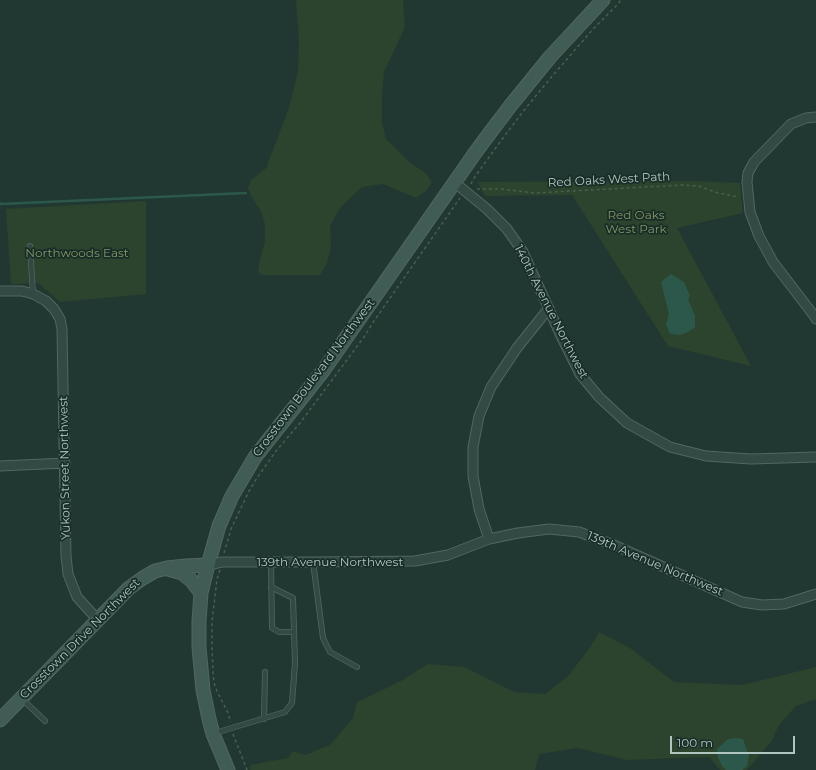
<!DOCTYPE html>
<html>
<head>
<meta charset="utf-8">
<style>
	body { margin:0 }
	#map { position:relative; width:816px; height:770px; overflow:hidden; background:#203831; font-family:Montserrat,sans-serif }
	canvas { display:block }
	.scale { position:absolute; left:670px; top:736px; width:125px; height:18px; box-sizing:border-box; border:2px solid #aec6bf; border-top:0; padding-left:5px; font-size:12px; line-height:14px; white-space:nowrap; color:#aec6bf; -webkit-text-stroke:3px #192d28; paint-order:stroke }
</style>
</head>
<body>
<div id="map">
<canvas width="816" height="770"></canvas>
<div class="scale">100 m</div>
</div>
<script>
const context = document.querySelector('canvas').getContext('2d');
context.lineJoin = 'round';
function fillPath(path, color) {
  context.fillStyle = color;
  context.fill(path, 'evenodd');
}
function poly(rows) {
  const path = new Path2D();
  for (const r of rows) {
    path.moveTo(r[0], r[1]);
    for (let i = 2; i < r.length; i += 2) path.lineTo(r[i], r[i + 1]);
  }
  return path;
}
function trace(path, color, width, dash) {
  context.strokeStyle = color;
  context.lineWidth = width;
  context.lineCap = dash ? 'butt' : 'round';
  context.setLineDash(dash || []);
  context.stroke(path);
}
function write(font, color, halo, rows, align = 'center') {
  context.font = font + ' Montserrat,sans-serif';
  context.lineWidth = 3.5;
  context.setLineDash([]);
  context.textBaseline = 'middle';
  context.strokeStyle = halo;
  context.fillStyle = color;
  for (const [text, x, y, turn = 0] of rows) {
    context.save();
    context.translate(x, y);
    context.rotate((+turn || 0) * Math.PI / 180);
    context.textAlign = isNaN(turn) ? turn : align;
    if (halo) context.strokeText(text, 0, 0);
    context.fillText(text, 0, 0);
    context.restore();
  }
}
const green = poly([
	[296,0,403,0,405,27,384,72,382,95,382,123,386,139,410,163,426,173,432,182,427,190,416,198,383,184,362,187,340,208,330,226,331,247,327,263,320,275,262,275,258,272,260,260,265,241,265,224,260,210,253,199,248,189,251,180,266,168,289,108,298,71,299,40],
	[693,181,740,183,743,213,677,228,751,366,668,346,572,195,485,196,477,182],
	[146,201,146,294,60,302,38,283,11,284,6,209],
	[599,632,630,648,674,682,742,685,816,667,816,699,796,706,779,725,771,742,747,770,720,770,709,757,627,760,578,748,539,754,535,770,250,770,251,765,265,762,289,758,292,751,305,755,330,745,353,718,357,702,401,681,428,664,464,667,514,692,545,694,568,676,589,649]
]);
const water = poly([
	[671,274,684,282,690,296,688,299,695,316,695,327,688,332,680,335,670,334,666,324,669,314,661,282],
	[736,738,743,739,749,756,747,766,742,770,726,770,722,766,718,758,717,749,728,739]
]);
const stream = poly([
	[0,203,1,204,246,193]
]);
const path = poly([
	[471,184,474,178,503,138,525,109,554,74,595,27,616,6,621,0],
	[477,189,501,189,535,193,682,185,698,186,718,193,739,197],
	[224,553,231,529,249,491,257,478,276,451,300,423,364,337,374,321,460,198],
	[220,570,217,579,212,622,212,647,213,672,214,683,217,691,229,715,230,722],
	[233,734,247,770]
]);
const lane = poly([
	[30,246,33,294],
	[271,562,272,628,279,632,294,632],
	[313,562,323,638,330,652,357,667],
	[22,699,45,721],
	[264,719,265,672],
	[215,733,285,712,292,703,295,663,293,598,271,587]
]);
const street = poly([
	[816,117,806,118,791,124,754,162,748,173,747,182,750,212,759,236,773,262,815,317,816,319],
	[454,182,487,209,507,229,523,252,562,338,580,374,599,397,627,423,670,447,706,456,751,459,816,457],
	[0,291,22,291,33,294,46,301,54,309,60,319,62,329,66,556,68,574,77,597,98,620],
	[0,466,65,463],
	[489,539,479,509,473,476,473,447,479,416,491,387,517,348,549,308],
	[208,565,222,562,313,562,415,561,448,555,489,539,518,533,549,529,579,532,614,545,742,602,762,605,784,604,816,594]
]);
const secondary = poly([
	[168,569,182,573,191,580,201,593],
	[0,720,129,588,143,578,155,571,167,568,186,566,208,565],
	[228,770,221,753,213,734,209,719,203,690,199,647,199,621,201,593,208,565,219,526,232,496,255,457,323,371,475,153,492,130,511,105,550,57,603,0]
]);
const streetNames = [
	["Red Oaks West Path",609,180,-3],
	["140th Avenue Northwest",551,312,63],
	["Crosstown Boulevard Northwest",314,378,-53],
	["Yukon Street Northwest",65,468,-91],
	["139th Avenue Northwest",330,562],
	["139th Avenue Northwest",655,564,23],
	["Crosstown Drive Northwest",80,639,-45]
];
const parkNames = [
	["Red Oaks",636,215],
	["West Park",636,229],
	["Northwoods East",77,253]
];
fillPath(green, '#2c432e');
fillPath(water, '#2c584b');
trace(stream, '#2c584b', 2.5);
trace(lane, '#516761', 6);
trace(street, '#516761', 11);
trace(secondary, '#516761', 15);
trace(path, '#48604e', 1.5, [3, 3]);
trace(lane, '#334943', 4.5);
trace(street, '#334943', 9);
trace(secondary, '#415c55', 13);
write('12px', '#aec6bf', '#192d28', streetNames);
write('12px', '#859765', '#192d28', parkNames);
</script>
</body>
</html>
